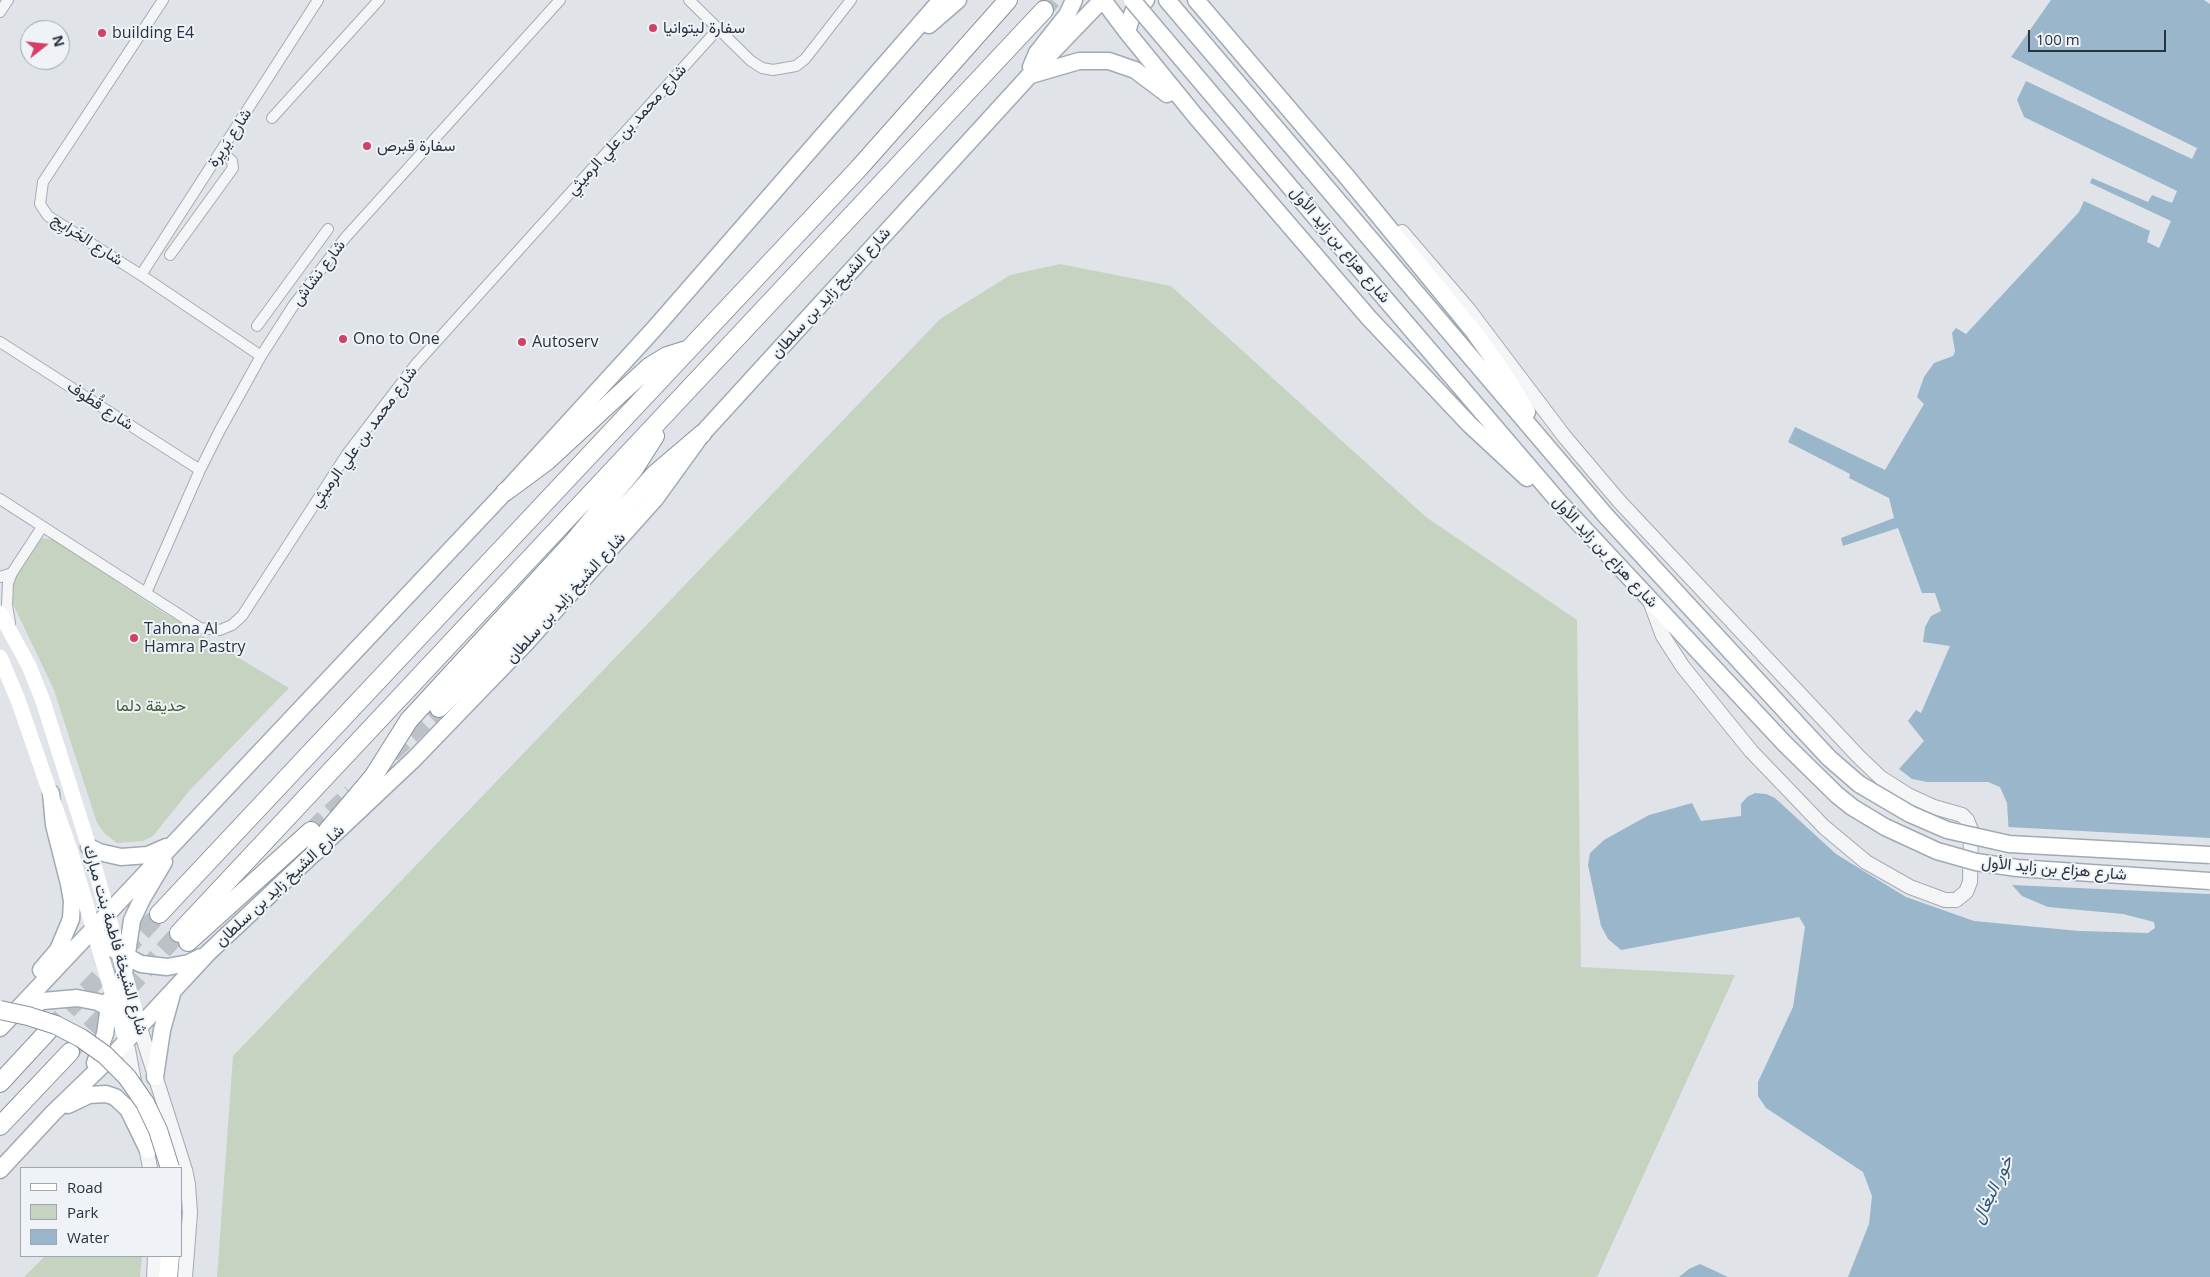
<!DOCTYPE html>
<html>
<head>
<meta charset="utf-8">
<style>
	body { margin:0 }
	#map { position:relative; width:2210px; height:1277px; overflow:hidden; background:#e0e4e9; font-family:"Open Sans",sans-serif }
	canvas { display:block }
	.legend { position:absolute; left:20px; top:1167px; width:162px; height:90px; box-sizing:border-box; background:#eff3f7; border:1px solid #9fa6ae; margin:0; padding:6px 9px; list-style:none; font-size:15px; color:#283341 }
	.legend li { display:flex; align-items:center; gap:10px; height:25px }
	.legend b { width:25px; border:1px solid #9fa6ae }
	.north { position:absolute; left:20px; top:20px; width:50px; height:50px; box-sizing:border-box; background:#eff3f7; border:1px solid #9fa6ae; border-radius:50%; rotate:74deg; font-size:14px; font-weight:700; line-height:20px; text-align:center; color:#283341 }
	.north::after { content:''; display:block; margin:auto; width:18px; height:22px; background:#d24164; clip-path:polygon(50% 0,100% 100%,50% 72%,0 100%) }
	.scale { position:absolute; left:2028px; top:30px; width:138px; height:22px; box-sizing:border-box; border:2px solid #283341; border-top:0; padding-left:6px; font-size:15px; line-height:18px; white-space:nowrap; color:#283341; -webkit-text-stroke:4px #eff3f7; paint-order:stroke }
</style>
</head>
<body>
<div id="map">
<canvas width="2210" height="1277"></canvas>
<ul class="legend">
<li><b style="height:6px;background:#fff"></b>Road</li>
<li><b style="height:14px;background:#c7d3c1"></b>Park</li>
<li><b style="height:14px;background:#9ab6ca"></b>Water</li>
</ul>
<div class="north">N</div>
<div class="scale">100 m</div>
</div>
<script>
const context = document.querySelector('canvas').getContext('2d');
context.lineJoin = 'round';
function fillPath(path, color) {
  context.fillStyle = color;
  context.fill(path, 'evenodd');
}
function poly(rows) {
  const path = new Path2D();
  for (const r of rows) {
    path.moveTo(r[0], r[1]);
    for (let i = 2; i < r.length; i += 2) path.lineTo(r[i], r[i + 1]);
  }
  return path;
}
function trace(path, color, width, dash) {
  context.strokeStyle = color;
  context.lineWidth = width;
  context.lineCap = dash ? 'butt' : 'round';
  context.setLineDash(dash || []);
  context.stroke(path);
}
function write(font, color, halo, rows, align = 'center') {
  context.font = font + ' "Open Sans",Vazirmatn,sans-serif';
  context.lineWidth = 4;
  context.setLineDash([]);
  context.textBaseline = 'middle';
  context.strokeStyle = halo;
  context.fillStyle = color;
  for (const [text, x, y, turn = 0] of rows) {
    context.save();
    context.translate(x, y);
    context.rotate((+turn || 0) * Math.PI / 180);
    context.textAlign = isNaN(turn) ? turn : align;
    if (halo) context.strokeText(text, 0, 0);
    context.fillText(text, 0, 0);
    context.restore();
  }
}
const green = poly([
	[1060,264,1171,286,1426,517,1577,620,1581,967,1735,975,1597,1277,217,1277,233,1056,940,319,1010,275],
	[43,538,54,540,161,611,289,688,190,790,153,836,143,841,117,843,105,834,97,823,54,690,11,600,13,578,35,545],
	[45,1256,142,1256,140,1277,24,1277]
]);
const water = poly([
	[2051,0,2204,0,2210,4,2210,1277,1848,1277,1869,1224,1872,1196,1863,1172,1766,1108,1758,1096,1758,1082,1793,1007,1805,927,1799,917,1621,950,1608,939,1601,926,1588,865,1590,853,1604,840,1649,815,1692,803,1701,821,1741,816,1741,804,1747,797,1755,793,1766,794,1775,798,1836,854,1906,897,1974,921,2079,931,2148,933,2155,928,2154,922,2123,914,2048,907,2022,896,2012,885,2007,803,2000,787,1988,782,1927,782,1912,779,1899,769,1924,741,1908,721,1916,710,1921,713,1950,646,1923,642,1925,627,1931,616,1941,611,1935,593,1922,593,1898,528,1843,546,1841,538,1894,518,1889,498,1849,478,1850,474,1788,442,1795,427,1885,470,1924,404,1917,397,1924,377,1934,363,1953,356,1955,351,1952,333,1956,328,1966,334,2079,212,2084,201,2150,231,2147,242,2159,248,2171,221,2090,183,2092,178,2148,202,2152,195,2172,203,2177,191,2024,117,2017,100,2026,81,2192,159,2197,148,2011,57],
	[1700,1264,1728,1277,1679,1277,1689,1269]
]);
const pier = poly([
	[2008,827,2210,838,2210,894,2012,885]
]);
const trunkTunnel = poly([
	[1044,10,1052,0],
	[391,754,439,708],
	[311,831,351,793],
	[49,1030,159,914],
	[72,1050,179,933]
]);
const minor = poly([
	[163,0,43,182,40,204,48,216,141,275,261,356],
	[689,0,751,61,762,68,773,70,796,66,805,59,851,0],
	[0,12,8,0],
	[272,118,379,0],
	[170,255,233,168,232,161,221,151],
	[141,275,318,0],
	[257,326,328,229],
	[0,342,200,470],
	[0,499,200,628,220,630,232,625,242,616,347,454,416,364,718,29],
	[0,577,12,573],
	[146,593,200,470,220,430,261,356,293,306,345,238,560,0],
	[10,623,7,605,8,583,12,573,42,527]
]);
const tertiary = poly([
	[1402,232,1468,309,1564,436,1619,501,1858,756,1881,778,1908,795,1934,807,1962,815,1967,820,1971,830,1970,882,1966,892,1956,900,1945,900,1910,887,1866,862,1824,827,1751,751,1683,667,1663,636,1650,601],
	[139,1025,185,1170,188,1184,190,1213,185,1277],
	[128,1049,150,1168],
	[154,1277,155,1256]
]);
const secondary = poly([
	[0,613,29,666,43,701,89,847,139,1025],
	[0,657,18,700,71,853,126,1040]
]);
const primary = poly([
	[1103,0,1127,32,1197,118,1369,318,1469,424,1527,478],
	[1167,0,1606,516,1802,729],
	[1196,0,1347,177,1474,332,1504,374,1527,412],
	[929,25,958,0],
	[1127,32,1133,12,1146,0],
	[1031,67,1037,53,1067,15,1074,0],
	[1031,75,1079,61,1109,61,1135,70,1167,94],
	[1329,233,1559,502,1785,744],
	[89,847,99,852,121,857,148,855,166,847],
	[93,929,107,946,141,964,167,967,189,963,201,957],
	[41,970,58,950,71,919,72,901,69,884,54,825,51,793],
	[22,1010,43,1001,77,998,98,1002,139,1025],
	[118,1013,132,920,142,899,164,862],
	[0,1028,505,492,654,329,941,0],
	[95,1063,105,1034,110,999],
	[155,1077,162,1030,172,994],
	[68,1105,89,1095,106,1094,115,1097,128,1109,148,1150],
	[0,1170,53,1113,117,1051,208,953,414,759,526,643,655,499,702,434,1029,76,1102,0]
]);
const trunk = poly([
	[505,492,547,461,649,367,667,356,686,350],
	[439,708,480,669,522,624,655,474,702,434],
	[315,852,328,830,373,777,409,720,574,541,634,469,655,436],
	[159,914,859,168,1008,0],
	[179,933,1044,10],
	[188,942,311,831],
	[0,1083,49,1030],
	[0,1126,70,1052],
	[168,1277,170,1256]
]);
const primaryBridge = poly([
	[1132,0,1329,233],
	[1802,729,1829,758,1859,784,1910,814,1947,830,2009,844,2210,855],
	[1785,744,1837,795,1852,807,1885,827,1937,851,1976,862,2017,868,2210,881]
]);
const trunkBridge = poly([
	[0,1010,28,1016,56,1025,81,1038,105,1055,127,1077,145,1103,158,1130,170,1168]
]);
const markers = [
	[653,28,5,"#d24164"],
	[102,33,5,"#d24164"],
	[367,146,5,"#d24164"],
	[343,339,5,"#d24164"],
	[522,342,5,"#d24164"],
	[134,638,5,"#d24164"]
];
const poiNames = [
	["سفارة ليتوانيا",663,28],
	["building E4",112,33],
	["سفارة قبرص",377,146],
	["Ono to One",353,339],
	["Autoserv",532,342],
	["Tahona Al",144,629],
	["Hamra Pastry",144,647]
];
const streetNames = [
	["شارع محمد بن علي الرميثي",627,130,-48],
	["شارع يَريِرة",230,138,-57],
	["شارع الخَرايِج",87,240,33],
	["شارع هزاع بن زايد الأول",1340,245,50],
	["شارع نشاش",319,273,-53],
	["شارع الشيخ زايد بن سلطان",831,293,-48],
	["شارع قُطُوف",100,406,33],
	["شارع محمد بن علي الرميثي",364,437,-54],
	["شارع هزاع بن زايد الأول",1605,552,47],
	["شارع الشيخ زايد بن سلطان",566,598,-48],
	["شارع هزاع بن زايد الأول",2054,869,5],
	["شارع الشيخ زايد بن سلطان",280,886,-43],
	["شارع الشيخة فاطمة بنت مبارك",115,940,74]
];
const parkNames = [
	["حديقة دلما",151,706]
];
const waterNames = [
	["خور البغال",1993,1190,-64]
];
fillPath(green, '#c7d3c1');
fillPath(water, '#9ab6ca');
fillPath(pier, '#e0e4e9');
trace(trunkTunnel, '#bbc1c7', 18, [18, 9]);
trace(minor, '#a5abb3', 12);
trace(tertiary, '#a5abb3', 16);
trace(primary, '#9faab5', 19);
trace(trunk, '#8793a0', 20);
trace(minor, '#f3f5f7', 10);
trace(tertiary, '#f3f5f7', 14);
trace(secondary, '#fff', 15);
trace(primary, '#fff', 16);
trace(trunk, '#fff', 18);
trace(primaryBridge, '#9faab5', 19, []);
trace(trunkBridge, '#8793a0', 20, []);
trace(primaryBridge, '#fff', 16);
trace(trunkBridge, '#fff', 18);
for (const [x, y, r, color] of markers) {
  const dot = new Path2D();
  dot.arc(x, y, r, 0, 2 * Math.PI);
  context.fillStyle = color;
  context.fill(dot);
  trace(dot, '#eff3f7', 2);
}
write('16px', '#283341', '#eff3f7', poiNames, 'left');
write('16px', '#283341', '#eff3f7', streetNames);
write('16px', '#405d35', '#eff3f7', parkNames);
write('italic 18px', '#315676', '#eff3f7', waterNames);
</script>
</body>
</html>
